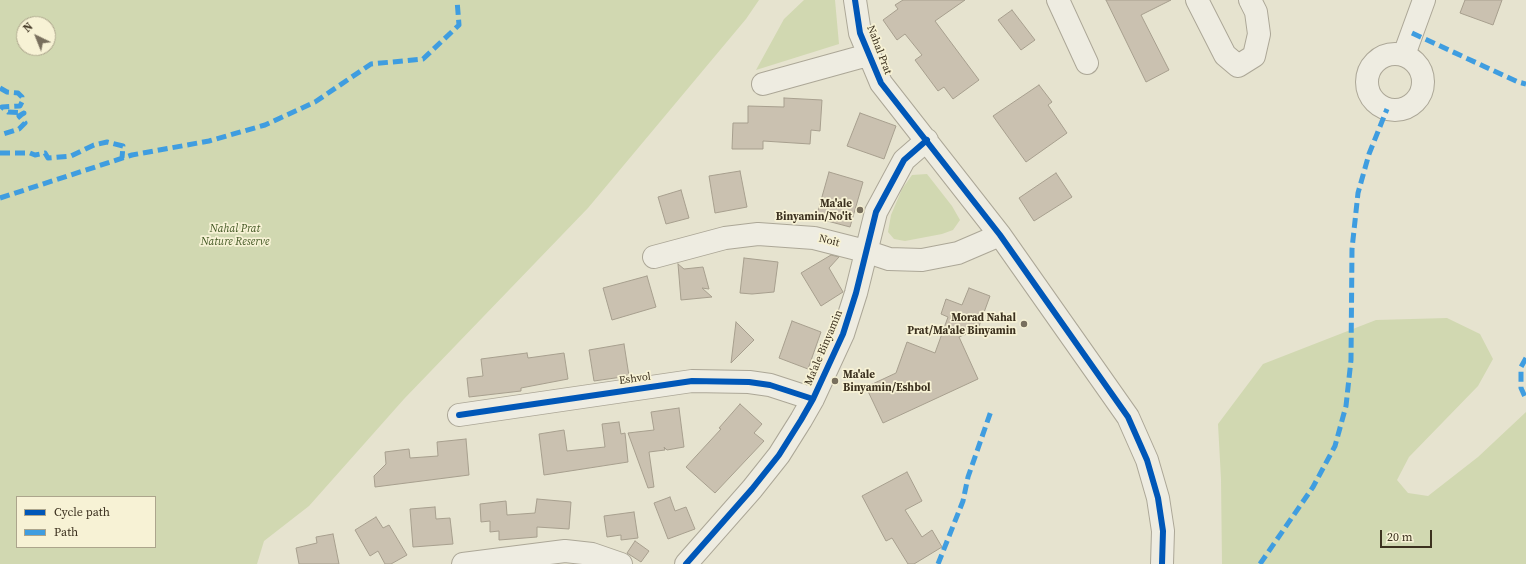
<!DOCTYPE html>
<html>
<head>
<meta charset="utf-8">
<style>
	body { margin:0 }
	#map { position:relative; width:1526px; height:564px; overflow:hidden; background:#e6e3cf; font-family:"Source Serif 4",serif }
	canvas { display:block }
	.legend { position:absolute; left:16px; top:496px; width:140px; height:52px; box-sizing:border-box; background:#f7f2d5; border:1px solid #aca58c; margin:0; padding:5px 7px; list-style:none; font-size:12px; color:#3c311f }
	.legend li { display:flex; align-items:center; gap:8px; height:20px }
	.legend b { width:20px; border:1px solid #aca58c }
	.north { position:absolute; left:16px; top:16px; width:40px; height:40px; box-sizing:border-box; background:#f7f2d5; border:1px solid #aca58c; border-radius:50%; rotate:317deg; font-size:11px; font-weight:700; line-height:16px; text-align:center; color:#3c311f }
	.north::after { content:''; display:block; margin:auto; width:14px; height:18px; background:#786f5d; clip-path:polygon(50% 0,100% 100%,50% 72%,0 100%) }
	.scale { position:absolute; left:1380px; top:530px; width:52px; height:18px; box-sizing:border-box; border:2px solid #3c311f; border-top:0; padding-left:5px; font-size:12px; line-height:14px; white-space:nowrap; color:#3c311f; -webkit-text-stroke:3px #f7f2d5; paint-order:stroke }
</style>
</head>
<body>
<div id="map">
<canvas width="1526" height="564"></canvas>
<ul class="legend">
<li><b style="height:5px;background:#0057b8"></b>Cycle path</li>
<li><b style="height:5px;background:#3f9de0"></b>Path</li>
</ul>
<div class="north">N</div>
<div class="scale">20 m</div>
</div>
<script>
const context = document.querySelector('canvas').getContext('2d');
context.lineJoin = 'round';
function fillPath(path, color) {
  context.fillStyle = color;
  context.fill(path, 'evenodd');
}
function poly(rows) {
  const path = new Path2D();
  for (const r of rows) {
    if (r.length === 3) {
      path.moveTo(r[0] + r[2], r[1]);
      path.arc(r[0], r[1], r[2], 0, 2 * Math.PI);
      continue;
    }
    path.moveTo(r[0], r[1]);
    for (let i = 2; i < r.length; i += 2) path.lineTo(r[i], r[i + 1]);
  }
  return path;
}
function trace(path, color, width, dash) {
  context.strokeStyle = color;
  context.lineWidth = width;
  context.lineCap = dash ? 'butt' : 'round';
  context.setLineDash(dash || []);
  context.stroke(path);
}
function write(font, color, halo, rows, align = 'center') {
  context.font = font + ' "Source Serif 4",serif';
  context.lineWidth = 3.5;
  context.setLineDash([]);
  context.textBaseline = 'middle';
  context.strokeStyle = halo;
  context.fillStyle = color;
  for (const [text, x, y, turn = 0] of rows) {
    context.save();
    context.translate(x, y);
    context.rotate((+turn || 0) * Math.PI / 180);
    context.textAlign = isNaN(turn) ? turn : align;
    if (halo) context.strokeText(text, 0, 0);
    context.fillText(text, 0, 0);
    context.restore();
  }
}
const green = poly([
	[0,0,759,0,746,19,588,208,404,399,309,506,264,541,257,564,0,564],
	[24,24,48,24,48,48,24,48],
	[17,497,155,497,155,547,17,547],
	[804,0,835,0,839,44,756,70,784,19],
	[927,174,952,206,960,220,953,230,942,234,905,241,894,239,888,232,891,215,902,189,912,175],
	[1447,318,1480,334,1493,359,1478,386,1409,457,1397,480,1408,493,1428,496,1478,457,1526,412,1526,564,1222,564,1221,479,1218,424,1263,364,1376,320]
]);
const building = poly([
	[903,0,965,0,935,21,979,80,953,99,944,87,938,91,915,60,922,55,905,34,897,40,883,20,898,9,895,5,903,0],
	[1106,0,1171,0,1141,15,1169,70,1146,82,1106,0],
	[1465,0,1502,0,1493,25,1460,13,1465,0],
	[1012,10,1035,40,1021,50,998,20,1012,10],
	[1039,85,1052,102,1048,105,1067,133,1026,162,993,116,1039,85],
	[784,98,822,100,820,131,811,130,810,144,763,141,763,149,732,149,733,123,748,123,748,106,784,107,784,98],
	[860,113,896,126,884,159,847,146,860,113],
	[740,171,747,207,715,213,709,176,740,171],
	[829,172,863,182,850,227,816,218,829,172],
	[1056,173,1072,197,1034,221,1019,198,1056,173],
	[681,190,689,218,666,224,658,197,681,190],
	[831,255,839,257,829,268,843,292,821,306,801,273,831,255],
	[744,258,778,262,774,292,752,294,740,293,744,258],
	[678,264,684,269,703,267,709,289,702,288,712,297,681,300,678,264],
	[647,276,656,307,612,320,603,288,647,276],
	[969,288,990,296,978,329,959,337,978,379,883,423,866,387,896,373,907,342,935,353,948,317,941,314,946,299,962,305,969,288],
	[792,321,821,332,808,369,779,358,792,321],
	[736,322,754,340,731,363,736,322],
	[624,344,629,376,594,381,589,350,624,344],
	[527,353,528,358,564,353,568,379,521,388,521,391,469,397,467,378,483,376,481,359,527,353],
	[740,404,762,424,754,433,764,441,715,493,686,467,721,429,719,428,740,404],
	[679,408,684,447,667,450,664,447,665,450,649,452,654,487,648,488,628,433,654,430,651,412,679,408],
	[619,422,621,434,625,433,628,462,544,475,539,434,564,430,567,451,605,447,602,424,619,422],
	[466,439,469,475,375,487,374,476,386,464,385,452,409,449,410,458,438,456,437,442,466,439],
	[907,472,922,501,905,510,922,537,932,530,942,547,914,564,908,564,892,538,886,541,862,496,907,472],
	[670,497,675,511,686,507,695,529,668,539,654,503,670,497],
	[537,499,571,502,569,529,537,527,537,537,499,540,499,531,490,532,490,521,481,522,480,504,506,501,507,515,535,513,537,499],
	[435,507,436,519,450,518,453,544,413,547,410,509,435,507],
	[634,512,638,538,621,540,621,535,607,537,604,516,634,512],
	[376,517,383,528,389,525,407,555,391,564,385,564,378,551,370,556,355,530,376,517],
	[333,534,339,564,299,564,296,548,317,543,316,537,333,534],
	[635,541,649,551,641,562,627,553,635,541]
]);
const minor = poly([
	[855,0,860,33,881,83,1000,235,1128,417,1147,460,1158,498,1163,531,1162,564],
	[1058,0,1087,63],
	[1197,0,1225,55,1238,66,1254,56,1259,34,1256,12,1250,0],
	[1395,82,28],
	[1404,55,1424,0],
	[763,84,868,55],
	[654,257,725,238,758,234,814,238,865,251,889,259,922,260,958,253,1000,235],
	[459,415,692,381,749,382,770,385,813,399],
	[463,564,565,551,592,554,621,564],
	[686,564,752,489,779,455,801,420,813,399,843,334,856,293,876,212,904,160,927,140]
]);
const quiet = poly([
	[1412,33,1518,82,1526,84],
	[0,88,7,92,18,93,22,97,22,102,20,106,2,107,8,112,24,113,19,116,25,123,19,129,0,135],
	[0,153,30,153,35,155,45,153,48,158,71,156,94,145,107,142,123,146,122,158],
	[0,198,132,155,209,141,265,125,315,102,371,64,423,59,459,25,457,0],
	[1526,358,1521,367,1521,388,1526,399],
	[938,564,963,501,968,477,991,411],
	[1260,564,1313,487,1335,446,1346,406,1351,360,1352,249,1358,193,1369,154,1387,109]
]);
const cycleway = poly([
	[855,0,860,33,881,83,1000,235,1128,417,1147,460,1158,498,1163,531,1162,564],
	[459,415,692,381,749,382,770,385,813,399],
	[686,564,752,489,779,455,801,420,813,399,843,334,856,293,876,212,904,160,927,140]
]);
const markers = [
	[860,210,4,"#786f5d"],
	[1024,324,4,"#786f5d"],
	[835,381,4,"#786f5d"]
];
const streetNames = [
	["Nahal Prat",879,50,69],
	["Noit",829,241,14],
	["Ma'ale Binyamin",824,348,-67],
	["Eshvol",635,379,-8]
];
const poiNames = [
	["Ma'ale",852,204],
	["Binyamin/No'it",852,217],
	["Morad Nahal",1016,318],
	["Prat/Ma'ale Binyamin",1016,331],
	["Ma'ale",843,375,"left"],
	["Binyamin/Eshbol",843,388,"left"]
];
const parkNames = [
	["Nahal Prat",235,229],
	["Nature Reserve",235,242]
];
fillPath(green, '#d1d8b1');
fillPath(building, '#cac1b0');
trace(building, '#a79f8e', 1);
trace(minor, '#aca797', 24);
trace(minor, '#eeece1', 22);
trace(quiet, '#3f9de0', 5, [10, 5]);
trace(cycleway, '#0057b8', 6);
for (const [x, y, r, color] of markers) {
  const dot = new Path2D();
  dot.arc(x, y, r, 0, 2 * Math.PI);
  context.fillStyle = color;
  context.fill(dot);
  trace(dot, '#f7f2d5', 1.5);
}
write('11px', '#3c311f', '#f7f2d5', streetNames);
write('bold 11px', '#3c311f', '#f7f2d5', poiNames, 'right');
write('italic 11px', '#445925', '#f7f2d5', parkNames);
</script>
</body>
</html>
